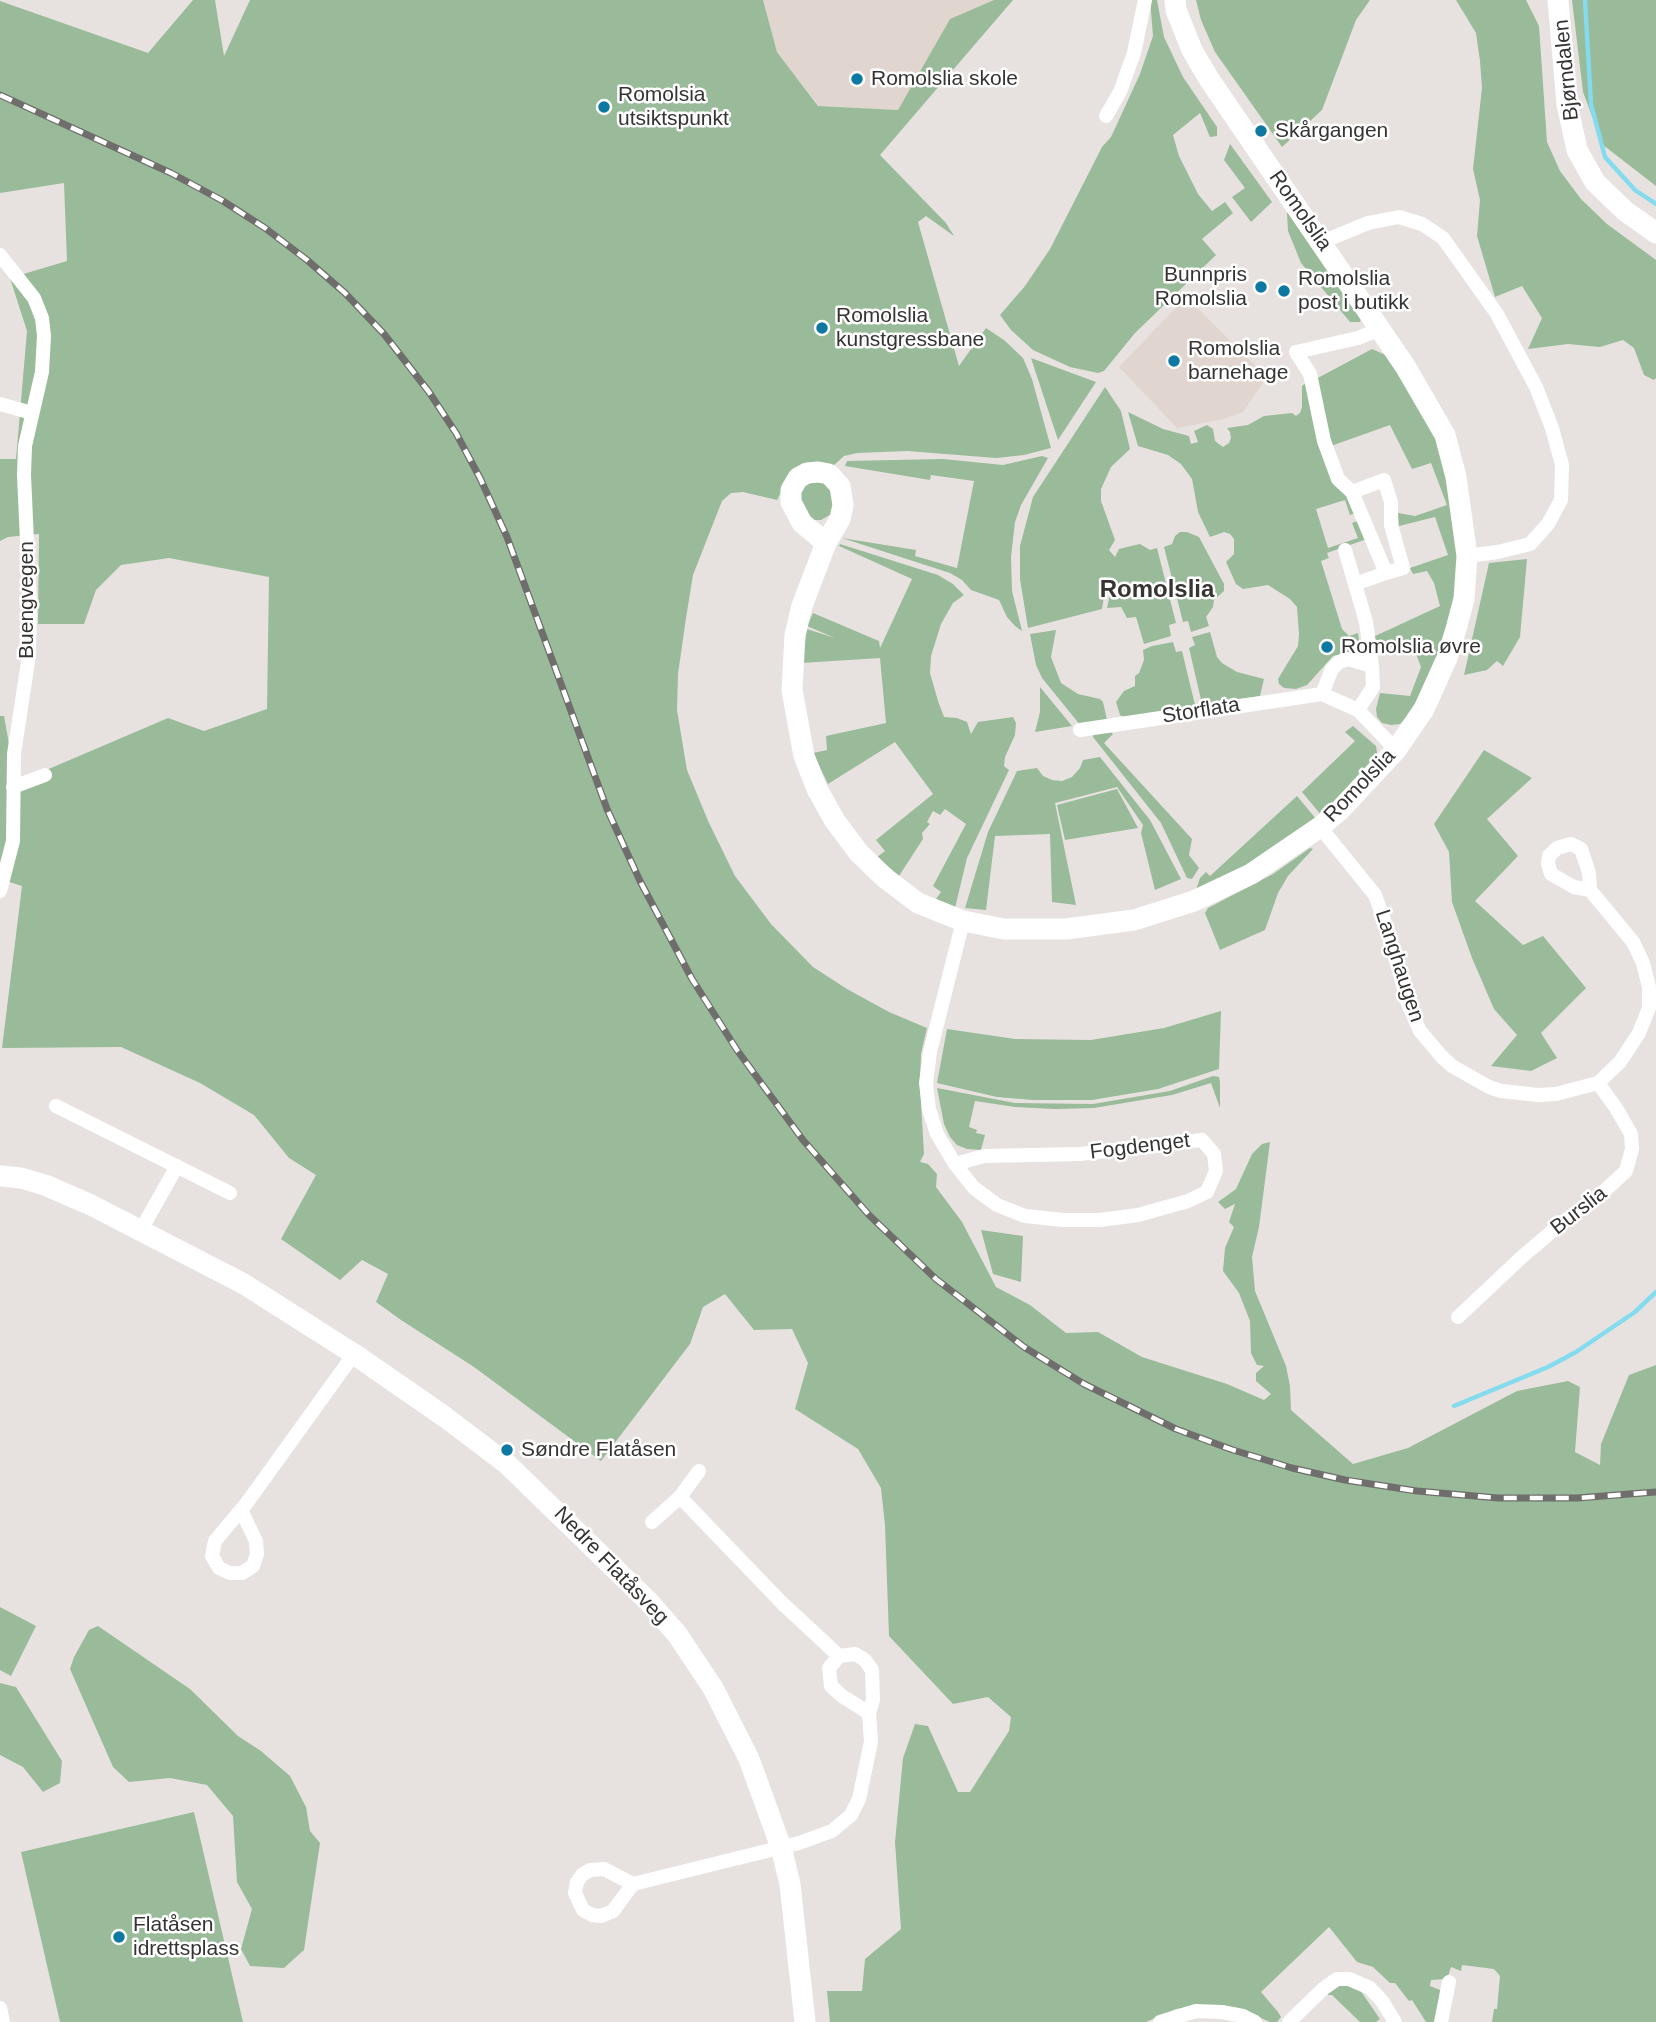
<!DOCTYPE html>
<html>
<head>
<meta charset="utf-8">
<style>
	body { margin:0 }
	canvas { display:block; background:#e7e2e0 }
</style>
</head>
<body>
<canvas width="1656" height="2022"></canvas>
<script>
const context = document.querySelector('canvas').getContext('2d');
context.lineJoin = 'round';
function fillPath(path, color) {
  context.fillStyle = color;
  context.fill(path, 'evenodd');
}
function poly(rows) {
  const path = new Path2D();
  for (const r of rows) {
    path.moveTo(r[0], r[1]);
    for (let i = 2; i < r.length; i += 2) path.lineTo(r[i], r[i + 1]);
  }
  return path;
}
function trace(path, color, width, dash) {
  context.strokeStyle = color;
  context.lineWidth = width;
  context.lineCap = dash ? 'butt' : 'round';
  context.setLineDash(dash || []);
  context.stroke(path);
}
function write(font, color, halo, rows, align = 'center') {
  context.font = font + ' Arial,sans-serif';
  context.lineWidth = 5;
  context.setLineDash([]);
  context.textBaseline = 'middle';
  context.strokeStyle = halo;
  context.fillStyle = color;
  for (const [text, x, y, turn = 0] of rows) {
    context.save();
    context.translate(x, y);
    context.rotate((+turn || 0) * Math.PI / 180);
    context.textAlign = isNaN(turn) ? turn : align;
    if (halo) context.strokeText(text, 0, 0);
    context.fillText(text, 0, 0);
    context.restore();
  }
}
const built = poly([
	[763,0,994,0,950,19,898,110,819,106,777,52],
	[1186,297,1267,377,1243,412,1224,419,1177,428,1119,367]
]);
const green = poly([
	[193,0,215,0,224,56,250,0,763,0,777,52,818,106,898,110,950,19,994,0,1013,0,880,155,946,223,954,236,926,216,918,222,959,366,986,328,1004,340,1023,358,1032,379,1051,448,1024,455,996,458,907,451,857,453,844,456,832,467,787,480,777,500,743,492,731,493,722,501,693,575,686,618,678,674,677,710,687,770,709,823,735,876,771,924,813,967,847,989,889,1012,927,1028,921,1054,920,1086,924,1154,920,1162,928,1164,937,1174,936,1187,962,1222,996,1287,1030,1305,1066,1333,1098,1332,1142,1357,1227,1384,1264,1400,1271,1394,1256,1381,1256,1373,1264,1366,1257,1365,1251,1353,1250,1321,1239,1293,1223,1271,1225,1248,1234,1227,1229,1222,1235,1204,1225,1209,1218,1202,1236,1189,1252,1154,1262,1144,1270,1142,1259,1227,1252,1257,1255,1291,1286,1366,1290,1386,1291,1410,1353,1464,1408,1448,1517,1391,1568,1381,1580,1387,1575,1452,1600,1465,1601,1444,1629,1375,1656,1365,1656,2022,1492,2022,1494,2009,1497,2009,1500,1976,1494,1969,1462,1965,1461,1971,1451,1967,1448,1976,1445,1979,1431,1980,1430,1986,1440,1990,1438,2022,1426,2022,1412,2000,1409,2001,1395,1983,1390,1983,1373,1967,1357,1962,1329,1927,1261,1992,1278,2012,1281,2017,1277,2022,1270,2022,1245,2011,1195,2006,1176,2009,1146,2022,830,2022,827,1991,862,1991,865,1959,901,1929,895,1842,903,1758,915,1724,928,1726,958,1792,970,1792,1009,1731,1011,1717,988,1697,953,1704,889,1636,885,1525,881,1488,858,1449,795,1409,808,1363,792,1329,754,1330,725,1294,703,1307,690,1344,601,1461,474,1367,401,1320,376,1302,388,1274,362,1260,340,1280,281,1239,316,1175,289,1158,254,1115,200,1083,121,1047,2,1048,22,886,0,879,0,716,4,716,16,783,168,718,204,731,267,709,269,577,169,558,121,565,96,590,84,624,38,624,39,534,8,537,0,541,0,459,16,459,27,331,10,278,67,261,64,183,0,193,0,1,148,53],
	[1150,0,1157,0,1164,37,1183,77,1217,127,1217,136,1210,137,1200,113,1173,135,1179,156,1198,194,1212,211,1225,202,1233,213,1202,239,1216,255,1135,333,1104,371,1098,373,1070,367,1033,350,1011,330,1000,315,1025,286,1050,249,1102,147,1111,137,1140,74,1153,36],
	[1196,0,1370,0,1356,20,1322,110,1282,147,1215,52,1201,20],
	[1456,0,1526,0,1539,26,1547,142,1560,171,1581,199,1607,224,1656,260,1656,378,1654,380,1644,375,1634,348,1623,340,1600,347,1568,344,1528,349,1542,318,1522,286,1495,297,1477,236,1480,200,1473,169,1482,88,1480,61,1476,33],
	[1572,0,1656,0,1656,186,1603,145,1583,92],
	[1230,144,1272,202,1251,222,1232,197,1245,188,1224,160],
	[1290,211,1362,317,1360,322,1350,322,1301,263,1288,231,1287,213],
	[1372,349,1390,357,1419,399,1443,455,1460,559,1449,627,1431,673,1409,715,1400,724,1391,725,1382,723,1377,717,1376,709,1380,693,1410,696,1421,667,1413,646,1373,648,1373,637,1440,606,1434,583,1427,571,1413,574,1410,568,1448,555,1435,517,1399,526,1398,513,1415,516,1447,505,1431,463,1412,469,1390,425,1331,446,1314,380],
	[1031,358,1096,382,1058,440],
	[1308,381,1343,489,1356,513,1350,515,1345,500,1316,509,1328,548,1358,538,1352,523,1360,520,1367,539,1327,553,1329,558,1321,561,1342,629,1349,636,1358,633,1359,641,1355,651,1333,656,1307,685,1296,689,1284,688,1279,684,1278,679,1298,646,1299,634,1297,607,1290,599,1268,585,1243,589,1236,584,1226,562,1234,554,1234,539,1230,534,1224,532,1210,537,1198,512,1192,479,1181,464,1168,455,1138,446,1128,412,1163,429,1189,436,1191,444,1198,442,1194,431,1207,425,1213,429,1215,441,1223,447,1229,443,1231,438,1230,432,1227,428,1248,425,1264,416,1292,413,1296,416,1300,413,1302,407,1302,386],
	[1105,387,1121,411,1130,449,1111,467,1101,489,1101,501,1115,540,1109,550,1115,557,1119,549,1127,547,1140,544,1150,550,1157,548,1176,623,1169,625,1171,636,1144,644,1136,617,1127,618,1121,607,1107,608,1112,585,1106,585,1102,609,1028,628,1020,579,1020,546,1033,497],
	[1042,456,1048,458,1021,505,1015,522,1011,557,1012,591,1022,631,1015,626,1007,617,999,600,971,590,962,580,950,573,842,538,916,550,915,556,957,568,974,481,931,475,930,480,845,466,847,461,943,459,1003,465],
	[821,481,833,488,833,513,821,520,814,520,808,518,799,494,807,484],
	[1180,532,1187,532,1199,537,1224,584,1224,591,1214,600,1213,607,1206,617,1209,626,1191,632,1188,621,1183,622,1164,547,1172,544,1175,536],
	[840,544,938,575,953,584,964,595,953,603,941,624,931,656,930,673,938,701,944,717,957,718,967,722,971,734,978,722,1013,717,1016,723,1015,735,1005,757,1004,766,1009,770,967,858,955,908,936,899,941,892,933,886,966,824,945,809,940,815,933,811,927,822,930,824,922,833,923,839,899,876,877,857,885,851,876,840,933,794,895,742,828,784,813,753,827,750,826,736,886,723,880,658,801,663,807,629,835,638,807,626,813,613,879,641,880,648,912,579,839,546],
	[1527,559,1520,637,1503,666,1497,661,1487,670,1464,675,1489,563],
	[1056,630,1051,657,1061,683,1078,694,1100,699,1103,702,1107,720,1081,726,1042,678,1036,665,1030,634],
	[1210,632,1217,657,1222,663,1237,672,1264,679,1260,696,1202,704,1189,648,1195,645,1192,637],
	[1173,642,1176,652,1182,651,1195,705,1193,708,1124,717,1120,715,1116,702,1124,691,1135,686,1135,676,1139,673,1144,660,1143,650,1152,646],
	[1040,687,1072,726,1035,732,1040,712],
	[1353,726,1376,746,1378,759,1322,816,1302,792,1355,741,1345,732],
	[1110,731,1113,734,1104,743,1192,839,1189,855,1199,868,1192,879,1187,878,1161,823,1093,737,1093,734],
	[1484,750,1532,778,1487,819,1518,856,1475,901,1523,945,1543,936,1586,988,1541,1033,1557,1058,1531,1071,1491,1066,1517,1035,1494,1009,1472,958,1452,902,1449,852,1434,824],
	[1100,757,1150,820,1181,879,1155,890,1141,833,1143,825,1117,787,1055,803,1076,905,1052,902,1050,834,995,836,986,910,965,908,988,832,1017,771,1037,768,1043,776,1052,780,1062,781,1072,777,1080,768,1083,760],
	[1117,789,1138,828,1065,840,1057,805],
	[1297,796,1317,820,1270,855,1196,890,1200,878,1206,872,1210,876],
	[1310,848,1313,849,1288,876,1278,893,1265,930,1220,950,1205,913,1208,908,1273,874],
	[1221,1011,1219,1069,1158,1089,1092,1100,1033,1100,997,1097,937,1083,947,1029,1015,1039,1091,1040,1164,1028],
	[1213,1076,1219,1077,1220,1082,1220,1108,1211,1083,1172,1095,1094,1108,1055,1109,1015,1107,975,1101,969,1127,977,1130,976,1133,985,1135,981,1150,967,1149,957,1145,950,1137,944,1124,937,1088,1015,1103,1093,1104,1170,1091],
	[981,1230,1023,1236,1021,1282,993,1274],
	[0,1607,36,1626,11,1676,0,1670],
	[98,1626,190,1689,238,1736,261,1751,290,1776,306,1807,310,1831,320,1843,304,1950,284,1968,250,1966,241,1949,252,1909,237,1882,233,1816,207,1785,170,1778,129,1782,113,1767,70,1669,74,1657,89,1630],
	[0,1683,16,1687,62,1761,60,1783,43,1792,23,1767,0,1755],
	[194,1812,243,2022,60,2022,21,1852],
	[1345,1983,1360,1990,1380,2019,1376,2022,1360,2022,1332,1995,1328,1995,1326,1992]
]);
const stream = poly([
	[1585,0,1591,104,1605,157,1635,190,1656,204],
	[1454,1406,1548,1367,1576,1352,1635,1312,1656,1292]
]);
const street = poly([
	[1106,116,1120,92,1134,53,1145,0],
	[1322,242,1368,223,1399,217,1422,224,1443,238,1497,314,1536,387,1552,428,1562,465,1561,500,1548,524,1530,544,1498,552,1467,556],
	[0,255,34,298,42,318,44,336,42,372,25,446,24,475,30,607,29,655,14,754,13,841,0,891],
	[0,404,32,413],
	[1352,492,1384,480,1391,502,1391,525,1403,568,1386,573],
	[1345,550,1355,584],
	[1372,666,1366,622,1355,584,1386,573,1352,492,1338,479,1324,441,1310,374,1296,352,1358,338,1380,329],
	[1322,694,1332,669,1339,662,1348,659,1372,666,1373,687,1358,710],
	[1080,730,1322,694,1358,710,1396,750],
	[13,787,45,775],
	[1320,827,1375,895,1389,934,1408,1004,1420,1031,1442,1057,1452,1066,1489,1087,1501,1091,1538,1095,1556,1094,1598,1083,1620,1062,1639,1033,1649,1008,1649,987,1643,963,1633,942,1590,890,1574,887,1551,874,1548,863,1549,856,1557,848,1571,844,1581,849,1589,873,1590,890],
	[56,1106,230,1193],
	[955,1164,984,1156,1080,1154,1202,1140,1214,1154,1216,1171,1207,1192,1188,1201,1138,1215,1100,1220,1063,1220,1025,1216,997,1205,974,1188,955,1164,937,1134,929,1109,926,1083,930,1052,963,921],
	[141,1230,177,1166],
	[1458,1317,1523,1256,1563,1222,1602,1193,1626,1171,1632,1149,1631,1134,1616,1108,1598,1083],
	[680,1497,699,1471],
	[241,1510,256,1541,257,1554,253,1566,242,1573,230,1573,219,1568,212,1556,215,1541,246,1504,354,1354],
	[652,1522,680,1497,782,1603,839,1656],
	[633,1884,613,1911,601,1916,592,1915,583,1910,575,1893,577,1882,582,1875,590,1870,604,1869,633,1884,799,1843,832,1831,851,1815,859,1799,871,1742,869,1713,873,1700,872,1670,865,1660,855,1654,839,1656,829,1668,831,1686,842,1696,869,1713],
	[0,2008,3,2022],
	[1160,2022,1196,2011,1222,2012,1243,2016,1255,2022],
	[1289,2022,1323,1989,1337,1979,1349,1979,1370,1988,1382,2001,1395,2022],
	[1441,2022,1449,1982]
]);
const secondary = poly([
	[1558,0,1567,104,1577,150,1595,182,1625,211,1656,233],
	[826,543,840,519,843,505,840,486,829,474,818,472,807,473,798,478,791,490,791,502,802,523,826,543,802,606,795,635,792,690,804,756,817,789,835,821,859,853,885,878,918,903,963,921,1004,929,1066,929,1134,920,1194,901,1251,874,1320,827,1340,810,1396,750,1424,709,1447,658,1456,629,1464,599,1467,556,1456,477,1445,435,1405,366,1209,79,1192,50,1176,10,1175,0],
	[0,1176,21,1178,45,1185,91,1205,244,1284,354,1354,445,1417,507,1464,648,1601,677,1634,713,1688,749,1759,781,1847,790,1884,805,2022]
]);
const rail = poly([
	[0,95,171,173,223,201,265,228,307,260,345,293,384,334,429,392,456,433,480,478,507,537,607,809,640,881,692,979,737,1050,803,1140,869,1215,936,1279,1024,1347,1084,1384,1176,1429,1233,1450,1292,1468,1345,1480,1417,1491,1498,1498,1577,1498,1656,1492]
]);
const markers = [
	[857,79,7,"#0d79a3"],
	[604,107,7,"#0d79a3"],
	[1261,131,7,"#0d79a3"],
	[1261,287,7,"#0d79a3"],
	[1284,291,7,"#0d79a3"],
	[822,328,7,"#0d79a3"],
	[1174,361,7,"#0d79a3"],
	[1327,647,7,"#0d79a3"],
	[507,1450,7,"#0d79a3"],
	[119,1937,7,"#0d79a3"]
];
const streetNames = [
	["Bjørndalen",1567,70,-96],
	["Romolslia",1300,211,55],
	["Buengvegen",27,600,-90],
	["Storflata",1201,711,-9],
	["Romolslia",1360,786,-46],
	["Langhaugen",1399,966,72],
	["Fogdenget",1140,1147,-7],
	["Burslia",1579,1211,-38],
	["Nedre Flatåsveg",611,1566,46]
];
const poiNames = [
	["Romolslia skole",871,79],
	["Romolsia",618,95],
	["utsiktspunkt",618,119],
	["Skårgangen",1275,131],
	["Bunnpris",1247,275,"right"],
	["Romolslia",1247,299,"right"],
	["Romolslia",1298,279],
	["post i butikk",1298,303],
	["Romolslia",836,316],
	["kunstgressbane",836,340],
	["Romolslia",1188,349],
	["barnehage",1188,373],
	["Romolslia øvre",1341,647],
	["Søndre Flatåsen",521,1450],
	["Flatåsen",133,1925],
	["idrettsplass",133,1949]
];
const quarterNames = [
	["Romolslia",1157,590]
];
fillPath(built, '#e0d5cf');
fillPath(green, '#9b9');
trace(stream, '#83dbed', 4.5);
trace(street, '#fff', 14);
trace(secondary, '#fff', 21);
trace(rail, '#706e6d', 7);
trace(rail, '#fff', 4.5, [13]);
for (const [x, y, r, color] of markers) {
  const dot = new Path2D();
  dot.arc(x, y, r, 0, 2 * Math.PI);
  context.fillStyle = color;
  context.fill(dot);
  trace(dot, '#fff', 2.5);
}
write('21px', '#353433', '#fff', streetNames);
write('21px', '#353433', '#fff', poiNames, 'left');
write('bold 24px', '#373432', '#fff', quarterNames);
</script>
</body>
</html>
